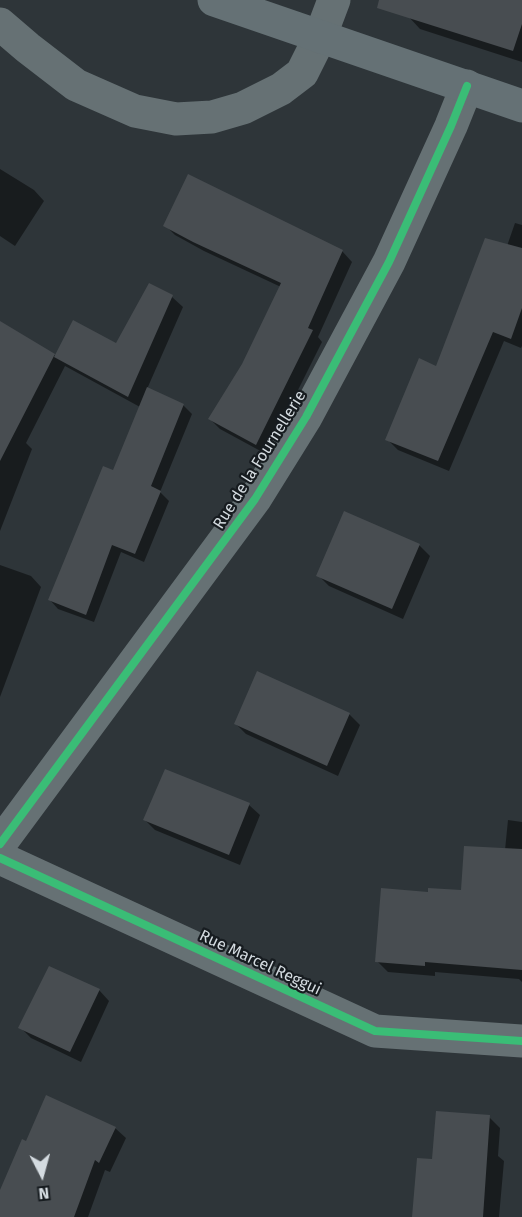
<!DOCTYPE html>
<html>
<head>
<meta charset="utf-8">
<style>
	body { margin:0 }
	#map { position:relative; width:522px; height:1217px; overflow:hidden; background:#2e3539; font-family:"Fira Sans",sans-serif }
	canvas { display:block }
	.north { position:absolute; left:12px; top:1145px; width:60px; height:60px; -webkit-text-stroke:4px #171c20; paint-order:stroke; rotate:174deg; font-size:16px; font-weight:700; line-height:24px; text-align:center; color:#d4dbe0 }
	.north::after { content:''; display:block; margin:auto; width:21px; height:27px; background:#d4dbe0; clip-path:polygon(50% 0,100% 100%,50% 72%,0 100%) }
</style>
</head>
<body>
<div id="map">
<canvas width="522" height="1217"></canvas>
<div class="north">N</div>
</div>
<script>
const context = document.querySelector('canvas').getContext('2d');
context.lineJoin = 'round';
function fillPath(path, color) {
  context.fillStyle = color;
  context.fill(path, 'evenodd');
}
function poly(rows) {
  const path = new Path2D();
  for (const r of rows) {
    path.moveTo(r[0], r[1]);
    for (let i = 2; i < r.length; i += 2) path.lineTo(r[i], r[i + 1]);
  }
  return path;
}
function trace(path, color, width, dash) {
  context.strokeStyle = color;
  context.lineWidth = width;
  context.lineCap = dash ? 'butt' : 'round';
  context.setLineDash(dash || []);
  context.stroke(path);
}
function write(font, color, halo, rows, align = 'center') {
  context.font = font + ' "Fira Sans",sans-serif';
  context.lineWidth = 4.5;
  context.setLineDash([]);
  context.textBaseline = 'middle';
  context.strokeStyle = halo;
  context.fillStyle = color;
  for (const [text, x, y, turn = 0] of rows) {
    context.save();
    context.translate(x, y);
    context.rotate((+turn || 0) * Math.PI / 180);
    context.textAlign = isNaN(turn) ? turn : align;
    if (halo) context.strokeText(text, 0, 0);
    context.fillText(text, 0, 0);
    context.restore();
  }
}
const shadow = poly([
	[413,0,522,0,522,62,420,29,408,16],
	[0,169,34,190,44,201,15,246,0,236],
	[515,223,522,225,522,346,521,348,504,341,449,471,398,450,387,439,437,368,507,246],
	[165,225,342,251,352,262,318,337,322,342,266,454,220,429,210,419,243,365,281,287,204,251,175,235],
	[150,285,172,297,183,307,147,389,183,405,192,414,160,492,169,501,144,562,121,552,94,622,58,609,50,600,114,472,140,407,65,366,26,443,32,449,0,531,0,323,56,356,117,345],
	[419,545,430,556,403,619,329,586,318,575],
	[0,565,31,576,41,587,0,697],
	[349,714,360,725,338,776,246,734,236,724],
	[249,805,260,815,240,865,155,830,145,820],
	[508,820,522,822,522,982,519,979,435,972,435,976,388,972,377,961,429,893,463,891,505,850],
	[99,990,109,1001,81,1062,31,1038,20,1027],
	[489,1117,500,1128,498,1156,504,1161,499,1217,414,1217,434,1161],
	[115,1128,126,1138,110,1172,105,1170,88,1217,25,1217,0,1201,0,1194,27,1142]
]);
const building = poly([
	[379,0,522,0,522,24,513,51,377,8],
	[188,174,343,250,308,328,313,330,256,445,208,419,242,364,281,283,193,242,163,226],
	[485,238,522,248,522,308,511,339,493,332,438,461,385,440,419,358,436,366],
	[149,283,173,295,128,397,54,357,73,320,116,343],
	[0,321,55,354,0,461],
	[147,387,184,404,151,486,161,491,135,554,112,545,86,615,48,600,103,466,113,470],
	[344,511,420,544,392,609,316,576],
	[257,671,350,713,327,766,234,724],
	[165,769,250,803,229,855,143,820],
	[464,846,522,849,522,970,425,962,425,966,375,962,381,888,428,892,428,888,461,890],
	[49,966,100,989,70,1052,18,1028],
	[46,1095,116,1127,99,1163,95,1160,74,1217,0,1217,0,1190,22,1139,26,1141],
	[436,1111,490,1115,483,1217,412,1217,417,1158,432,1159]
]);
const minor = poly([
	[0,24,28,48,76,85,135,111,176,119,212,117,243,108,281,89,302,73,320,37],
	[0,844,255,499,306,417,389,262,451,126,467,86],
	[0,858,375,1031,522,1041]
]);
const tertiary = poly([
	[320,37,334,0]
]);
const primary = poly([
	[214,0,522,106]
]);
const cycleway = poly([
	[0,844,255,499,306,417,389,262,451,126,467,86],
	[0,858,375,1031,522,1041]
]);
const streetNames = [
	["Rue de la Fournellerie",260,460,-58],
	["Rue Marcel Reggui",260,963,25]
];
fillPath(shadow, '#0007');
fillPath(building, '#484d51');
trace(minor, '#667174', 33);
trace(tertiary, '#667174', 33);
trace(primary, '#657175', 33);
trace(cycleway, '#3abd76', 8);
write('16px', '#d4dbe0', '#171c20', streetNames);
</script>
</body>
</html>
